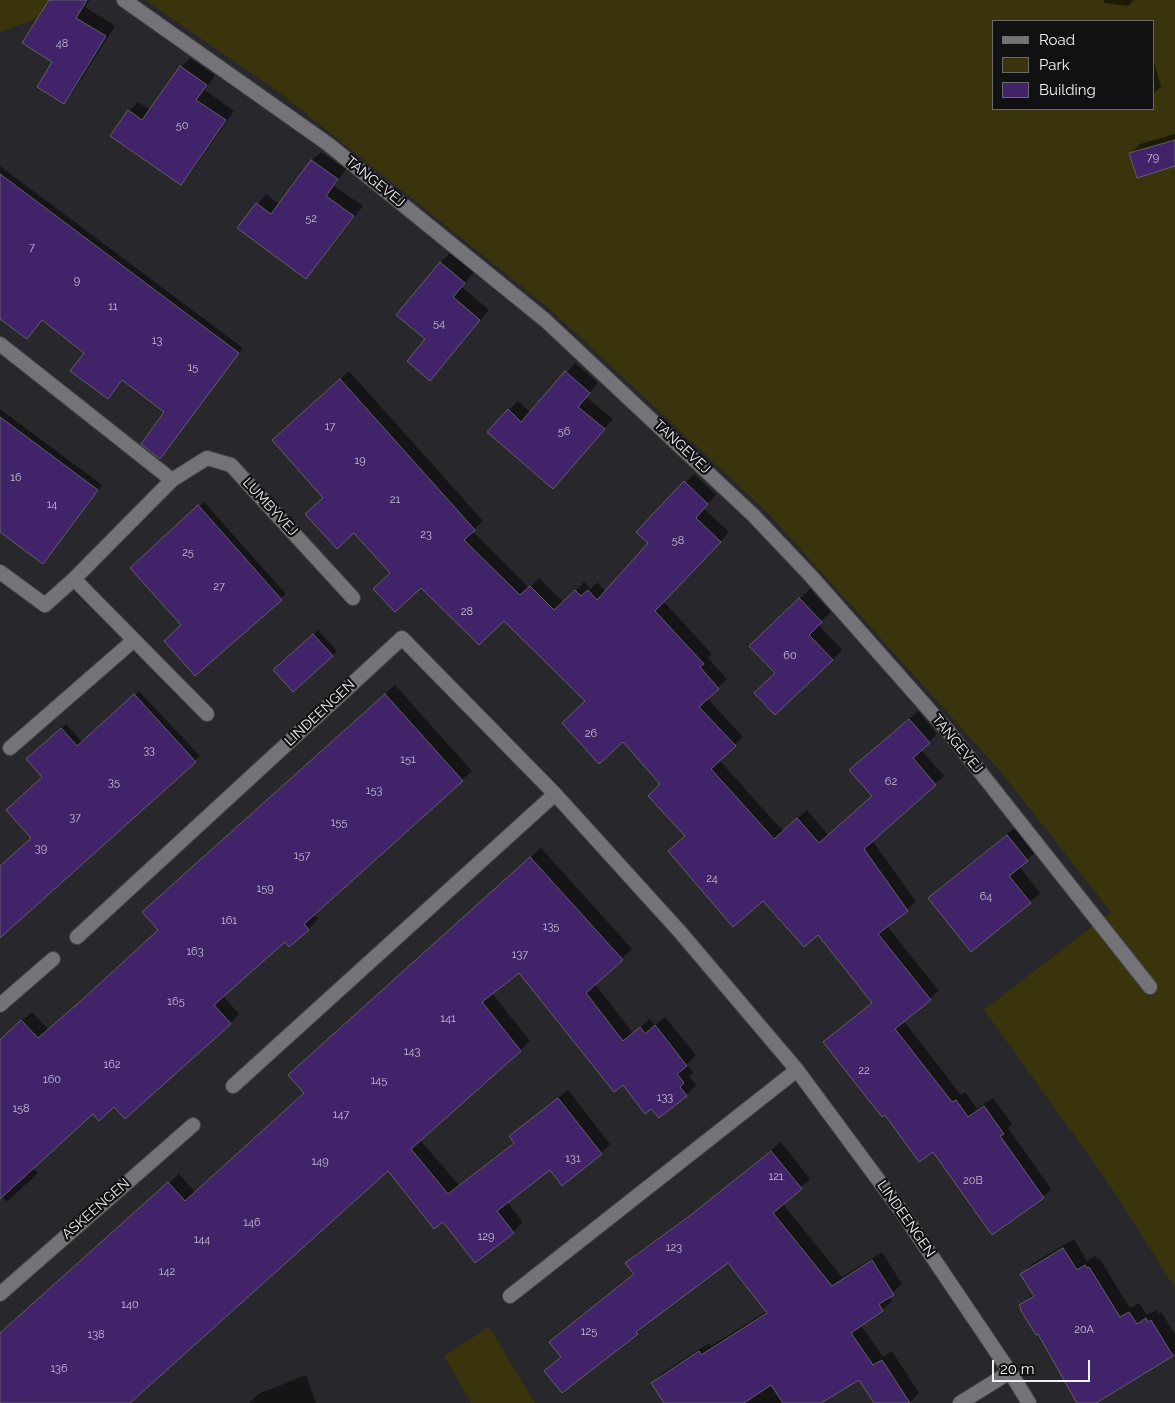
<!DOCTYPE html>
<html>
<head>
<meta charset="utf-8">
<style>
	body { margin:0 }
	#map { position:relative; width:1175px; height:1403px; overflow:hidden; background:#28272b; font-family:Raleway,sans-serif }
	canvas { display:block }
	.legend { position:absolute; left:992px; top:20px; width:162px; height:90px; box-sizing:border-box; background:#111012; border:1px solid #6b6a6c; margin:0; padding:6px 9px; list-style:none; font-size:15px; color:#f1f0f2 }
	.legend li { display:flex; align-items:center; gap:10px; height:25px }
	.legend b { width:25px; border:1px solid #6b6a6c }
	.scale { position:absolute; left:992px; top:1360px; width:98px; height:22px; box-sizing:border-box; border:2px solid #f1f0f2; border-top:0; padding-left:6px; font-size:15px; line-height:18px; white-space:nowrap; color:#f1f0f2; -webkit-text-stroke:4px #111012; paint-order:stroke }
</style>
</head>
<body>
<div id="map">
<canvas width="1175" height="1403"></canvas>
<ul class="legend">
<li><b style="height:6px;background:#747377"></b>Road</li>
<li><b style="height:14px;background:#39340b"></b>Park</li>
<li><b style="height:14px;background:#41236a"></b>Building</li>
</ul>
<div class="scale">20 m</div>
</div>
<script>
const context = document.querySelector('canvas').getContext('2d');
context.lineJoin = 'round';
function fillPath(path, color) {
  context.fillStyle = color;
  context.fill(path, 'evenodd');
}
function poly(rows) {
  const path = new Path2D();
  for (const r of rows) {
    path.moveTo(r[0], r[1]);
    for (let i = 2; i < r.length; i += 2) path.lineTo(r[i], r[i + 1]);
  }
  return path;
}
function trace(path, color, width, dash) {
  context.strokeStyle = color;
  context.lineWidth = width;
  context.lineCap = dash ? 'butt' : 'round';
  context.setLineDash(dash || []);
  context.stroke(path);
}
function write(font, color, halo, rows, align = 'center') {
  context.font = font + ' Raleway,sans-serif';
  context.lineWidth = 4.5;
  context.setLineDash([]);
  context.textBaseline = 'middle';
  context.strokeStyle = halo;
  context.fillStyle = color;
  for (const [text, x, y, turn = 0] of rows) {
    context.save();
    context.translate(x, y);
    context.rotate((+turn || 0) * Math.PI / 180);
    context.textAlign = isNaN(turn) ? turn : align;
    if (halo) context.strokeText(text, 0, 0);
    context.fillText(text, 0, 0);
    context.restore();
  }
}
const green = poly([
	[0,0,87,0,0,32],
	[145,0,1175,0,1175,1288,1107,1181,984,1010,1111,912,1001,772,769,514,551,310,280,93],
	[994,21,1154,21,1154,109,994,109],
	[489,1327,515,1370,535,1403,471,1403,444,1356]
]);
const shadow = poly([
	[50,0,90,0,85,7,115,26,73,92,64,102,54,62],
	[1104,0,1134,0,1128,6,1104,3],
	[190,58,215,75,205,90,234,111,190,174,181,184,129,111,138,102,151,110,181,67],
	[1154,62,1161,87,1154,93],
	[1175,134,1175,165,1130,154,1140,144],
	[321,152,346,169,334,186,363,206,315,268,306,277,238,228,266,194,279,204,311,161],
	[0,166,243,348,164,453,166,412,123,379,112,393,86,352,42,319,27,338,0,317],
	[450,253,474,272,462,287,489,310,430,379,427,339,440,263],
	[575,363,598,383,586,397,613,419,562,478,509,410,518,401,531,413],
	[349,371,483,521,472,531,529,588,539,578,564,603,584,582,591,589,597,582,606,592,650,543,638,532,694,474,716,495,703,508,729,532,663,601,712,654,708,658,727,679,707,698,743,737,719,760,783,831,807,810,828,835,873,796,859,762,918,711,937,734,921,750,944,776,872,840,916,902,887,926,939,991,903,1020,961,1095,965,1092,977,1109,993,1098,1012,1124,1008,1128,1051,1189,1043,1197,934,1150,886,1113,824,1042,873,1002,818,933,763,899,686,835,662,784,586,701,504,619,392,573,324,497,282,432],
	[0,409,102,485,47,558,0,530],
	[204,502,286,594,195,675,183,625,132,568],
	[810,589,831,612,818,624,842,650,832,660,761,636],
	[318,630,337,651,332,656,280,666],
	[395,685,472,771,313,914,318,919,309,929,289,946,285,940,223,996,239,1014,230,1023,114,1106,93,1113,33,1167,38,1173,7,1202,1,1195,0,1196,0,1040,32,1012,49,1030,94,990,159,930,153,903],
	[139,691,200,756,0,936,0,867,33,838,43,777,32,755,66,724,82,742],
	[1017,826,1037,851,1019,866,1040,893,1030,902,930,898,940,888],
	[541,848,632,949,595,984,633,1033,650,1019,655,1025,665,1017,696,1055,687,1065,693,1073,689,1077,696,1085,686,1095,652,1107,623,1083,519,971,492,993,530,1041,420,1140,459,1185,515,1141,511,1136,520,1127,568,1090,610,1144,601,1154,550,1168,507,1202,523,1222,513,1232,476,1262,443,1220,388,1169,128,1403,0,1403,0,1334,179,1174,195,1192,305,1092,299,1065],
	[781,1142,810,1179,782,1203,842,1277,882,1252,902,1284,889,1296,892,1301,882,1310,861,1325,883,1357,892,1351,919,1393,909,1403,876,1403,860,1378,819,1403,666,1403,652,1383,662,1373,709,1343,711,1346,767,1311,728,1261,646,1324,637,1333,551,1367,562,1356,551,1342,635,1273,627,1263,636,1254,703,1205],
	[1074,1239,1087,1261,1095,1256,1097,1260,1099,1258,1130,1308,1139,1303,1147,1315,1156,1310,1159,1314,1161,1312,1175,1334,1175,1352,1172,1355,1094,1403,1078,1403,1064,1375,1021,1305,1034,1293,1022,1274,1032,1264],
	[306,1375,316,1403,249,1403,258,1394]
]);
const building = poly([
	[49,0,87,0,76,18,106,36,64,104,37,87,52,62,22,43,49,0],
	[180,66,207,85,196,100,226,120,181,185,110,136,128,110,142,120,180,66],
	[1175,140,1175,166,1137,178,1129,153,1175,140],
	[311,160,338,179,326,196,354,216,306,279,237,228,256,203,271,214,311,160],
	[0,174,239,353,160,459,141,444,164,412,122,380,108,399,70,371,84,353,42,320,27,339,0,319,0,174],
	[440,262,465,283,453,297,480,320,430,381,407,361,425,339,396,315,440,262],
	[565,371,590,393,578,407,605,429,553,489,487,432,508,409,521,422,565,371],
	[340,379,475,530,464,540,520,595,530,586,554,610,575,590,581,596,588,590,597,600,648,543,636,532,684,481,708,504,696,518,721,542,655,611,704,664,700,667,719,689,699,707,736,746,711,769,774,839,797,818,819,843,872,796,849,770,909,719,930,743,913,758,936,785,864,849,908,911,878,934,931,1000,895,1029,952,1102,956,1100,968,1117,984,1106,1004,1134,1000,1136,1044,1198,992,1235,933,1152,919,1162,885,1115,882,1117,823,1042,872,1003,818,935,804,947,763,901,733,927,668,851,685,836,648,796,660,784,623,742,599,764,562,723,585,701,504,621,479,645,421,588,395,612,373,589,390,573,354,533,337,549,305,514,323,498,272,440,340,379],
	[0,417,98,490,43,564,0,532,0,417],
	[198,505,282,600,195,676,164,641,181,625,130,568,198,505],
	[799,598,822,622,809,635,833,660,775,715,754,693,775,673,749,646,799,598],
	[313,634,333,656,293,692,273,670,313,634],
	[134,694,196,762,0,938,0,866,31,838,6,810,42,777,26,759,61,728,77,746,134,694],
	[385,694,463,781,304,924,309,930,289,947,285,942,214,1005,231,1024,125,1119,114,1107,99,1121,93,1114,0,1199,0,1040,21,1020,38,1038,83,999,158,930,142,912,385,694],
	[1007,835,1028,861,1009,876,1031,903,971,952,928,898,1007,835],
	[530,857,623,960,586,993,623,1041,640,1027,645,1034,655,1025,687,1066,677,1074,684,1083,680,1087,687,1096,659,1118,651,1109,645,1114,623,1085,614,1092,519,973,482,1002,521,1051,411,1149,448,1194,514,1143,509,1136,558,1098,602,1154,562,1186,550,1170,497,1211,514,1233,475,1263,443,1222,434,1229,388,1171,130,1403,0,1403,0,1333,168,1182,185,1201,304,1093,288,1075,530,857],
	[771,1151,802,1189,773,1213,832,1286,872,1260,894,1295,879,1304,883,1311,851,1333,873,1365,882,1360,910,1403,874,1403,859,1380,821,1403,783,1403,771,1385,744,1403,664,1403,651,1383,699,1351,701,1355,767,1313,728,1263,636,1332,638,1334,562,1393,544,1371,561,1357,549,1342,634,1274,625,1263,692,1214,771,1151],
	[1063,1248,1077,1270,1085,1265,1087,1268,1089,1267,1120,1317,1129,1312,1137,1324,1146,1318,1148,1322,1151,1320,1173,1356,1096,1403,1077,1403,1038,1334,1036,1335,1020,1309,1021,1308,1019,1305,1034,1296,1020,1274,1063,1248]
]);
const minor = poly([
	[124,0,328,144,545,320,753,515,810,575,947,730,1150,987],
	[0,344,172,480],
	[0,572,45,605,74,579,172,480,207,458,231,465,353,598],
	[74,579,207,714],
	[10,748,134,640],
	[77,937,402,638,555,794,681,933,797,1070,902,1212,1010,1372,1029,1403],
	[0,1005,53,959],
	[233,1086,555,794],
	[0,1294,193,1125],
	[510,1296,797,1070],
	[960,1403,1010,1372]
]);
const numberNames = [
	["48",62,44],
	["50",182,126],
	["79",1153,158],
	["52",311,219],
	["7",32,248],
	["9",77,281],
	["11",113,307],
	["54",439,324],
	["13",157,341],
	["15",193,368],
	["17",330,427],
	["56",564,432],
	["19",360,461],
	["16",16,478],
	["21",395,500],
	["14",52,505],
	["23",426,535],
	["58",678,541],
	["25",188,553],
	["27",219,587],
	["28",467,612],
	["60",790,656],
	["26",591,734],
	["33",149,751],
	["151",408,760],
	["62",891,782],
	["35",114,783],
	["153",374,791],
	["37",75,818],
	["155",339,823],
	["39",41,849],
	["157",302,856],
	["24",712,879],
	["159",265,889],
	["64",986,897],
	["161",229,921],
	["135",551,927],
	["163",195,952],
	["137",520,955],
	["165",176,1002],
	["141",448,1019],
	["143",412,1052],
	["162",112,1065],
	["22",864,1071],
	["160",52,1080],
	["145",379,1081],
	["133",665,1098],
	["158",21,1109],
	["147",341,1115],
	["131",573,1159],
	["149",320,1162],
	["121",776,1177],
	["20B",973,1181],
	["146",252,1223],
	["129",486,1237],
	["144",202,1240],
	["123",674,1248],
	["142",167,1272],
	["140",130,1305],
	["20A",1084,1330],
	["125",589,1332],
	["138",96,1335],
	["136",59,1369]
];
const streetNames = [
	["TANGEVEJ",375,182,39],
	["TANGEVEJ",682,447,43],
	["LUMBYVEJ",270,507,47],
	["LINDEENGEN",320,713,-43],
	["TANGEVEJ",957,744,51],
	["ASKEENGEN",96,1209,-41],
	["LINDEENGEN",906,1219,55]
];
fillPath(green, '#39340b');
fillPath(shadow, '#0007');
fillPath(building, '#41236a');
trace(building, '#626166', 1);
trace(minor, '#474649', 16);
trace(minor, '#747377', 14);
write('11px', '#c5bdd0', null, numberNames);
write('14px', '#f1f0f2', '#111012', streetNames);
</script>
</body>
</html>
